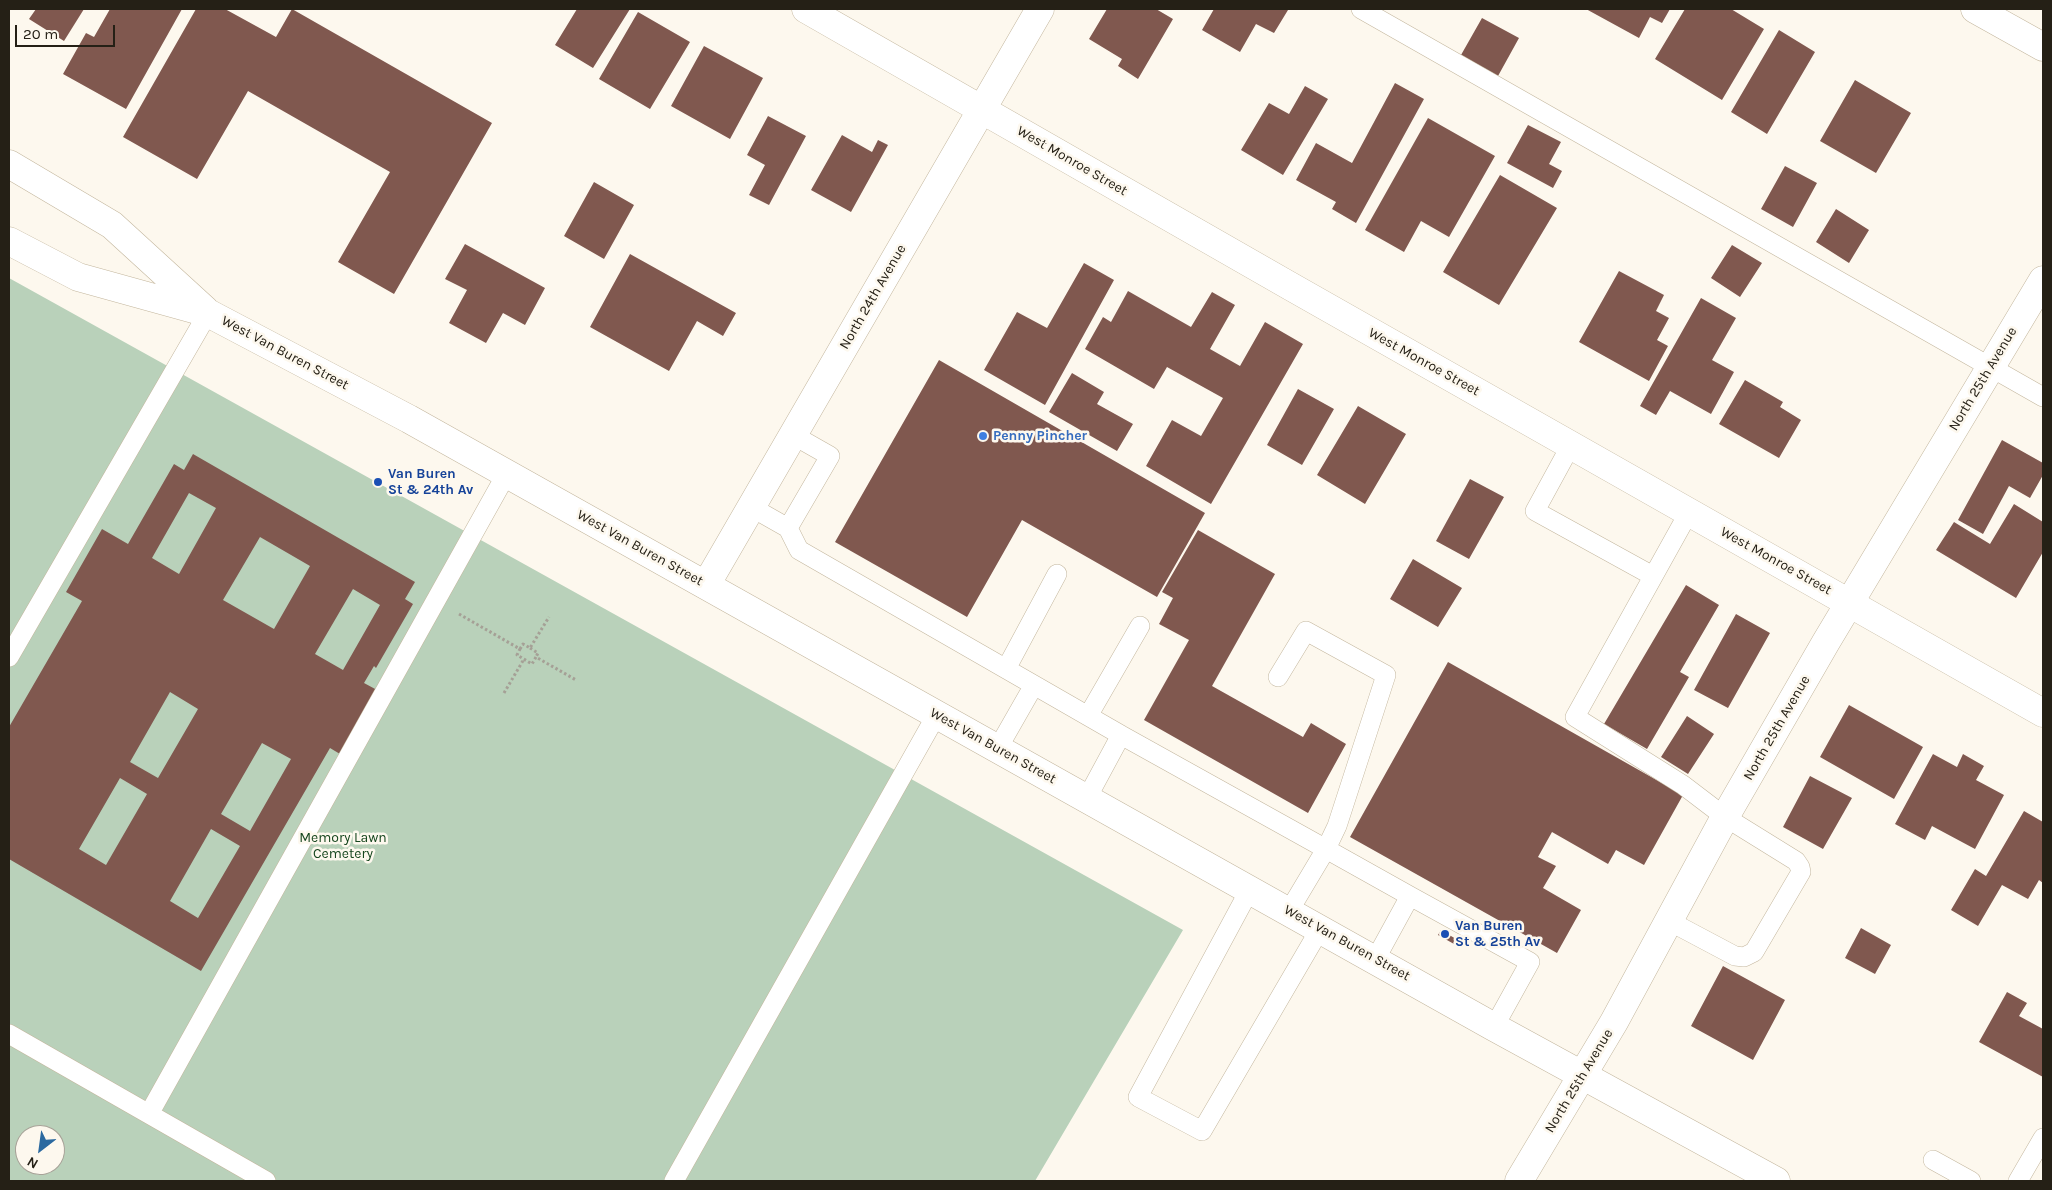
<!DOCTYPE html>
<html>
<head>
<meta charset="utf-8">
<style>
	body { margin:0 }
	#map { position:relative; width:2052px; height:1190px; overflow:hidden; background:#fdf8ee; font-family:Karla,sans-serif }
	canvas { display:block }
	.frame { position:absolute; inset:0; border:10px solid #252016; pointer-events:none }
	.north { position:absolute; left:15px; top:1125px; width:50px; height:50px; box-sizing:border-box; background:#fdf8ee; border:1px solid #a7a298; border-radius:50%; rotate:210deg; font-size:14px; font-weight:700; line-height:20px; text-align:center; color:#252016 }
	.north::after { content:''; display:block; margin:auto; width:18px; height:22px; background:#2b699f; clip-path:polygon(50% 0,100% 100%,50% 72%,0 100%) }
	.scale { position:absolute; left:15px; top:25px; width:100px; height:22px; box-sizing:border-box; border:2px solid #252016; border-top:0; padding-left:6px; font-size:15px; line-height:18px; white-space:nowrap; color:#252016; -webkit-text-stroke:4px #fdf8ee; paint-order:stroke }
</style>
</head>
<body>
<div id="map">
<canvas width="2052" height="1190"></canvas>
<div class="frame"></div>
<div class="north">N</div>
<div class="scale">20 m</div>
</div>
<script>
const context = document.querySelector('canvas').getContext('2d');
context.lineJoin = 'round';
function fillPath(path, color) {
  context.fillStyle = color;
  context.fill(path, 'evenodd');
}
function poly(rows) {
  const path = new Path2D();
  for (const r of rows) {
    path.moveTo(r[0], r[1]);
    for (let i = 2; i < r.length; i += 2) path.lineTo(r[i], r[i + 1]);
  }
  return path;
}
function trace(path, color, width, dash) {
  context.strokeStyle = color;
  context.lineWidth = width;
  context.lineCap = dash ? 'butt' : 'round';
  context.setLineDash(dash || []);
  context.stroke(path);
}
function write(font, color, halo, rows, align = 'center') {
  context.font = font + ' Karla,sans-serif';
  context.lineWidth = 5;
  context.setLineDash([]);
  context.textBaseline = 'middle';
  context.strokeStyle = halo;
  context.fillStyle = color;
  for (const [text, x, y, turn = 0] of rows) {
    context.save();
    context.translate(x, y);
    context.rotate((+turn || 0) * Math.PI / 180);
    context.textAlign = isNaN(turn) ? turn : align;
    if (halo) context.strokeText(text, 0, 0);
    context.fillText(text, 0, 0);
    context.restore();
  }
}
const green = poly([
	[9,278,1183,930,1035,1181,9,1181],
	[25,1135,55,1135,55,1165,25,1165]
]);
const building = poly([
	[36,9,84,9,64,41,29,19],
	[110,9,182,9,126,109,63,74,86,33,94,37],
	[196,9,225,9,276,37,292,9,492,123,394,294,338,262,390,172,248,91,197,179,123,137],
	[577,9,630,9,593,68,555,45],
	[1107,9,1156,9,1173,19,1138,79,1118,66,1122,59,1089,39],
	[1214,9,1286,9,1288,10,1274,33,1256,24,1240,52,1202,30],
	[1586,9,1670,9,1662,23,1650,17,1639,38],
	[1685,9,1731,9,1764,29,1722,100,1655,59],
	[638,12,690,42,650,109,599,79],
	[1482,18,1519,38,1498,76,1461,55],
	[1779,30,1815,52,1767,134,1731,112],
	[704,46,763,78,730,139,671,106],
	[1855,80,1911,113,1876,173,1820,141],
	[1395,83,1424,99,1356,223,1332,209,1336,202,1296,180,1316,143,1352,163],
	[1305,86,1328,99,1283,175,1241,150,1269,103,1289,114],
	[768,116,806,136,769,205,749,195,765,165,747,155],
	[1428,118,1495,156,1449,237,1421,221,1404,252,1365,230],
	[1528,125,1561,142,1549,164,1562,171,1553,188,1507,163],
	[842,135,872,152,878,140,888,145,851,212,811,190],
	[1785,166,1817,183,1793,227,1761,209],
	[1500,175,1557,208,1499,305,1443,272],
	[594,182,634,205,604,259,564,236],
	[1836,209,1869,230,1849,263,1816,242],
	[465,244,545,288,525,325,503,313,486,343,449,323,467,290,445,279],
	[1732,245,1762,263,1740,297,1711,278],
	[630,254,736,313,723,336,697,321,669,371,590,327],
	[1084,263,1114,280,1045,405,984,370,1017,312,1047,328],
	[1619,271,1664,295,1656,311,1669,318,1657,340,1668,346,1649,381,1579,342],
	[1128,291,1191,327,1212,292,1235,305,1210,349,1240,366,1265,322,1303,344,1211,504,1146,466,1172,420,1201,436,1223,398,1167,367,1154,389,1085,349,1103,317,1111,322],
	[1701,298,1736,318,1712,360,1734,372,1711,414,1670,391,1656,415,1640,406],
	[939,360,1205,513,1157,597,1022,520,967,617,835,542],
	[1072,373,1104,392,1097,404,1133,424,1117,451,1049,412],
	[1745,380,1783,402,1780,407,1801,420,1779,458,1719,424],
	[1298,389,1334,409,1302,465,1267,445],
	[1358,406,1406,434,1365,504,1317,475],
	[2002,440,2043,463,2043,475,2030,498,2009,486,1983,534,1958,520],
	[193,454,415,582,405,599,413,604,376,668,374,666,364,683,377,690,340,754,330,748,201,971,9,859,9,727,82,601,66,592,102,529,128,544,174,464,184,470],
	[189,493,216,508,179,574,152,558],
	[260,537,310,566,274,629,223,600],
	[353,589,380,605,343,670,315,654],
	[170,692,198,709,158,778,130,762],
	[262,743,291,759,250,831,221,814],
	[120,778,147,794,106,865,79,849],
	[211,829,240,846,198,918,170,901],
	[1470,479,1504,497,1469,559,1436,541],
	[2014,504,2043,522,2043,552,2016,598,1936,550,1954,522,1990,544],
	[1198,530,1275,574,1212,686,1303,737,1311,723,1346,744,1308,813,1144,720,1189,640,1159,624,1173,598,1162,592],
	[1413,559,1462,588,1438,627,1390,599],
	[1686,585,1719,605,1680,672,1689,677,1647,749,1604,724],
	[1736,614,1770,633,1728,708,1694,690],
	[1448,662,1683,795,1644,865,1616,850,1608,864,1552,832,1538,857,1556,866,1543,888,1581,910,1557,953,1350,837],
	[1849,705,1923,747,1894,799,1820,757],
	[1687,716,1714,734,1688,774,1661,757],
	[1933,754,1957,767,1963,754,1984,766,1976,780,2004,795,1975,849,1932,826,1925,840,1895,824],
	[1810,776,1852,798,1823,849,1783,827],
	[2024,811,2043,822,2043,883,2039,880,2028,899,2002,885,1978,926,1951,910,1975,869,1986,876],
	[1861,928,1891,945,1875,974,1845,958],
	[1441,930,1456,939,1454,944,1438,935],
	[1723,966,1785,1000,1753,1060,1691,1026],
	[2007,992,2027,1003,2019,1016,2043,1029,2043,1077,1979,1042]
]);
const path = poly([
	[459,614,520,649,517,655,532,664,536,657,576,680],
	[530,648,538,653,536,657],
	[520,649,523,644,530,648,549,617],
	[504,693,524,659]
]);
const lane = poly([
	[1361,9,2043,397],
	[793,435,830,456,788,528,799,550,1034,685],
	[1571,445,1535,511,1653,576],
	[751,507,788,528],
	[9,657,208,313],
	[1006,669,1057,574],
	[1088,716,1140,626],
	[998,748,1034,685,1121,735],
	[1087,798,1121,735,1326,849,1337,826,1386,675,1306,631,1278,677],
	[1250,889,1138,1097,1202,1131,1320,929],
	[1289,911,1326,849,1410,896],
	[1669,921,1735,956,1744,957,1754,952,1801,872,1800,867,1796,861,1725,817,1683,785,1575,717,1689,512],
	[1375,960,1410,896,1530,962,1494,1027],
	[9,1034,266,1181],
	[149,1114,507,473],
	[1933,1160,1971,1181],
	[674,1181,937,714],
	[2018,1181,2043,1138]
]);
const street = poly([
	[806,9,1290,286,2043,713],
	[706,585,1040,9],
	[1519,1181,1614,1022,1725,817,1826,642,2043,280]
]);
const secondary = poly([
	[1975,9,2043,47]
]);
const primary = poly([
	[9,164,112,225,205,310],
	[9,241,78,277,208,313,409,419,1494,1027,1776,1181]
]);
const markers = [
	[983,436,5,"#3f7fe0"],
	[378,482,5,"#1a4fb4"],
	[1445,934,5,"#1a4fb4"]
];
const streetNames = [
	["West Monroe Street",1072,161,30],
	["North 24th Avenue",873,297,-60],
	["West Van Buren Street",285,353,28],
	["West Monroe Street",1424,362,29],
	["North 25th Avenue",1983,379,-59],
	["West Van Buren Street",640,548,29],
	["West Monroe Street",1776,561,29],
	["North 25th Avenue",1777,728,-60],
	["West Van Buren Street",993,746,29],
	["West Van Buren Street",1347,943,29],
	["North 25th Avenue",1579,1081,-59]
];
const shopNames = [
	["Penny Pincher",993,436]
];
const transitNames = [
	["Van Buren",388,474],
	["St & 24th Av",388,490],
	["Van Buren",1455,926],
	["St & 25th Av",1455,942]
];
const parkNames = [
	["Memory Lawn",343,838],
	["Cemetery",343,854]
];
fillPath(green, '#b9d1ba');
fillPath(building, '#80584f');
trace(lane, '#c3b69d', 20);
trace(street, '#c3b69d', 29);
trace(secondary, '#c3b69d', 29);
trace(primary, '#c3b69d', 29);
trace(path, '#a5a096', 3, [2.5, 2.5]);
trace(lane, '#fff', 19);
trace(street, '#fff', 28);
trace(secondary, '#fff', 28);
trace(primary, '#fff', 28);
for (const [x, y, r, color] of markers) {
  const dot = new Path2D();
  dot.arc(x, y, r, 0, 2 * Math.PI);
  context.fillStyle = color;
  context.fill(dot);
  trace(dot, '#fdf8ee', 2);
}
write('14px', '#252016', '#fdf8ee', streetNames);
write('bold 14px', '#366cbe', '#fdf8ee', shopNames, 'left');
write('bold 14px', '#164399', '#fdf8ee', transitNames, 'left');
write('14px', '#15451d', '#fdf8ee', parkNames);
</script>
</body>
</html>
